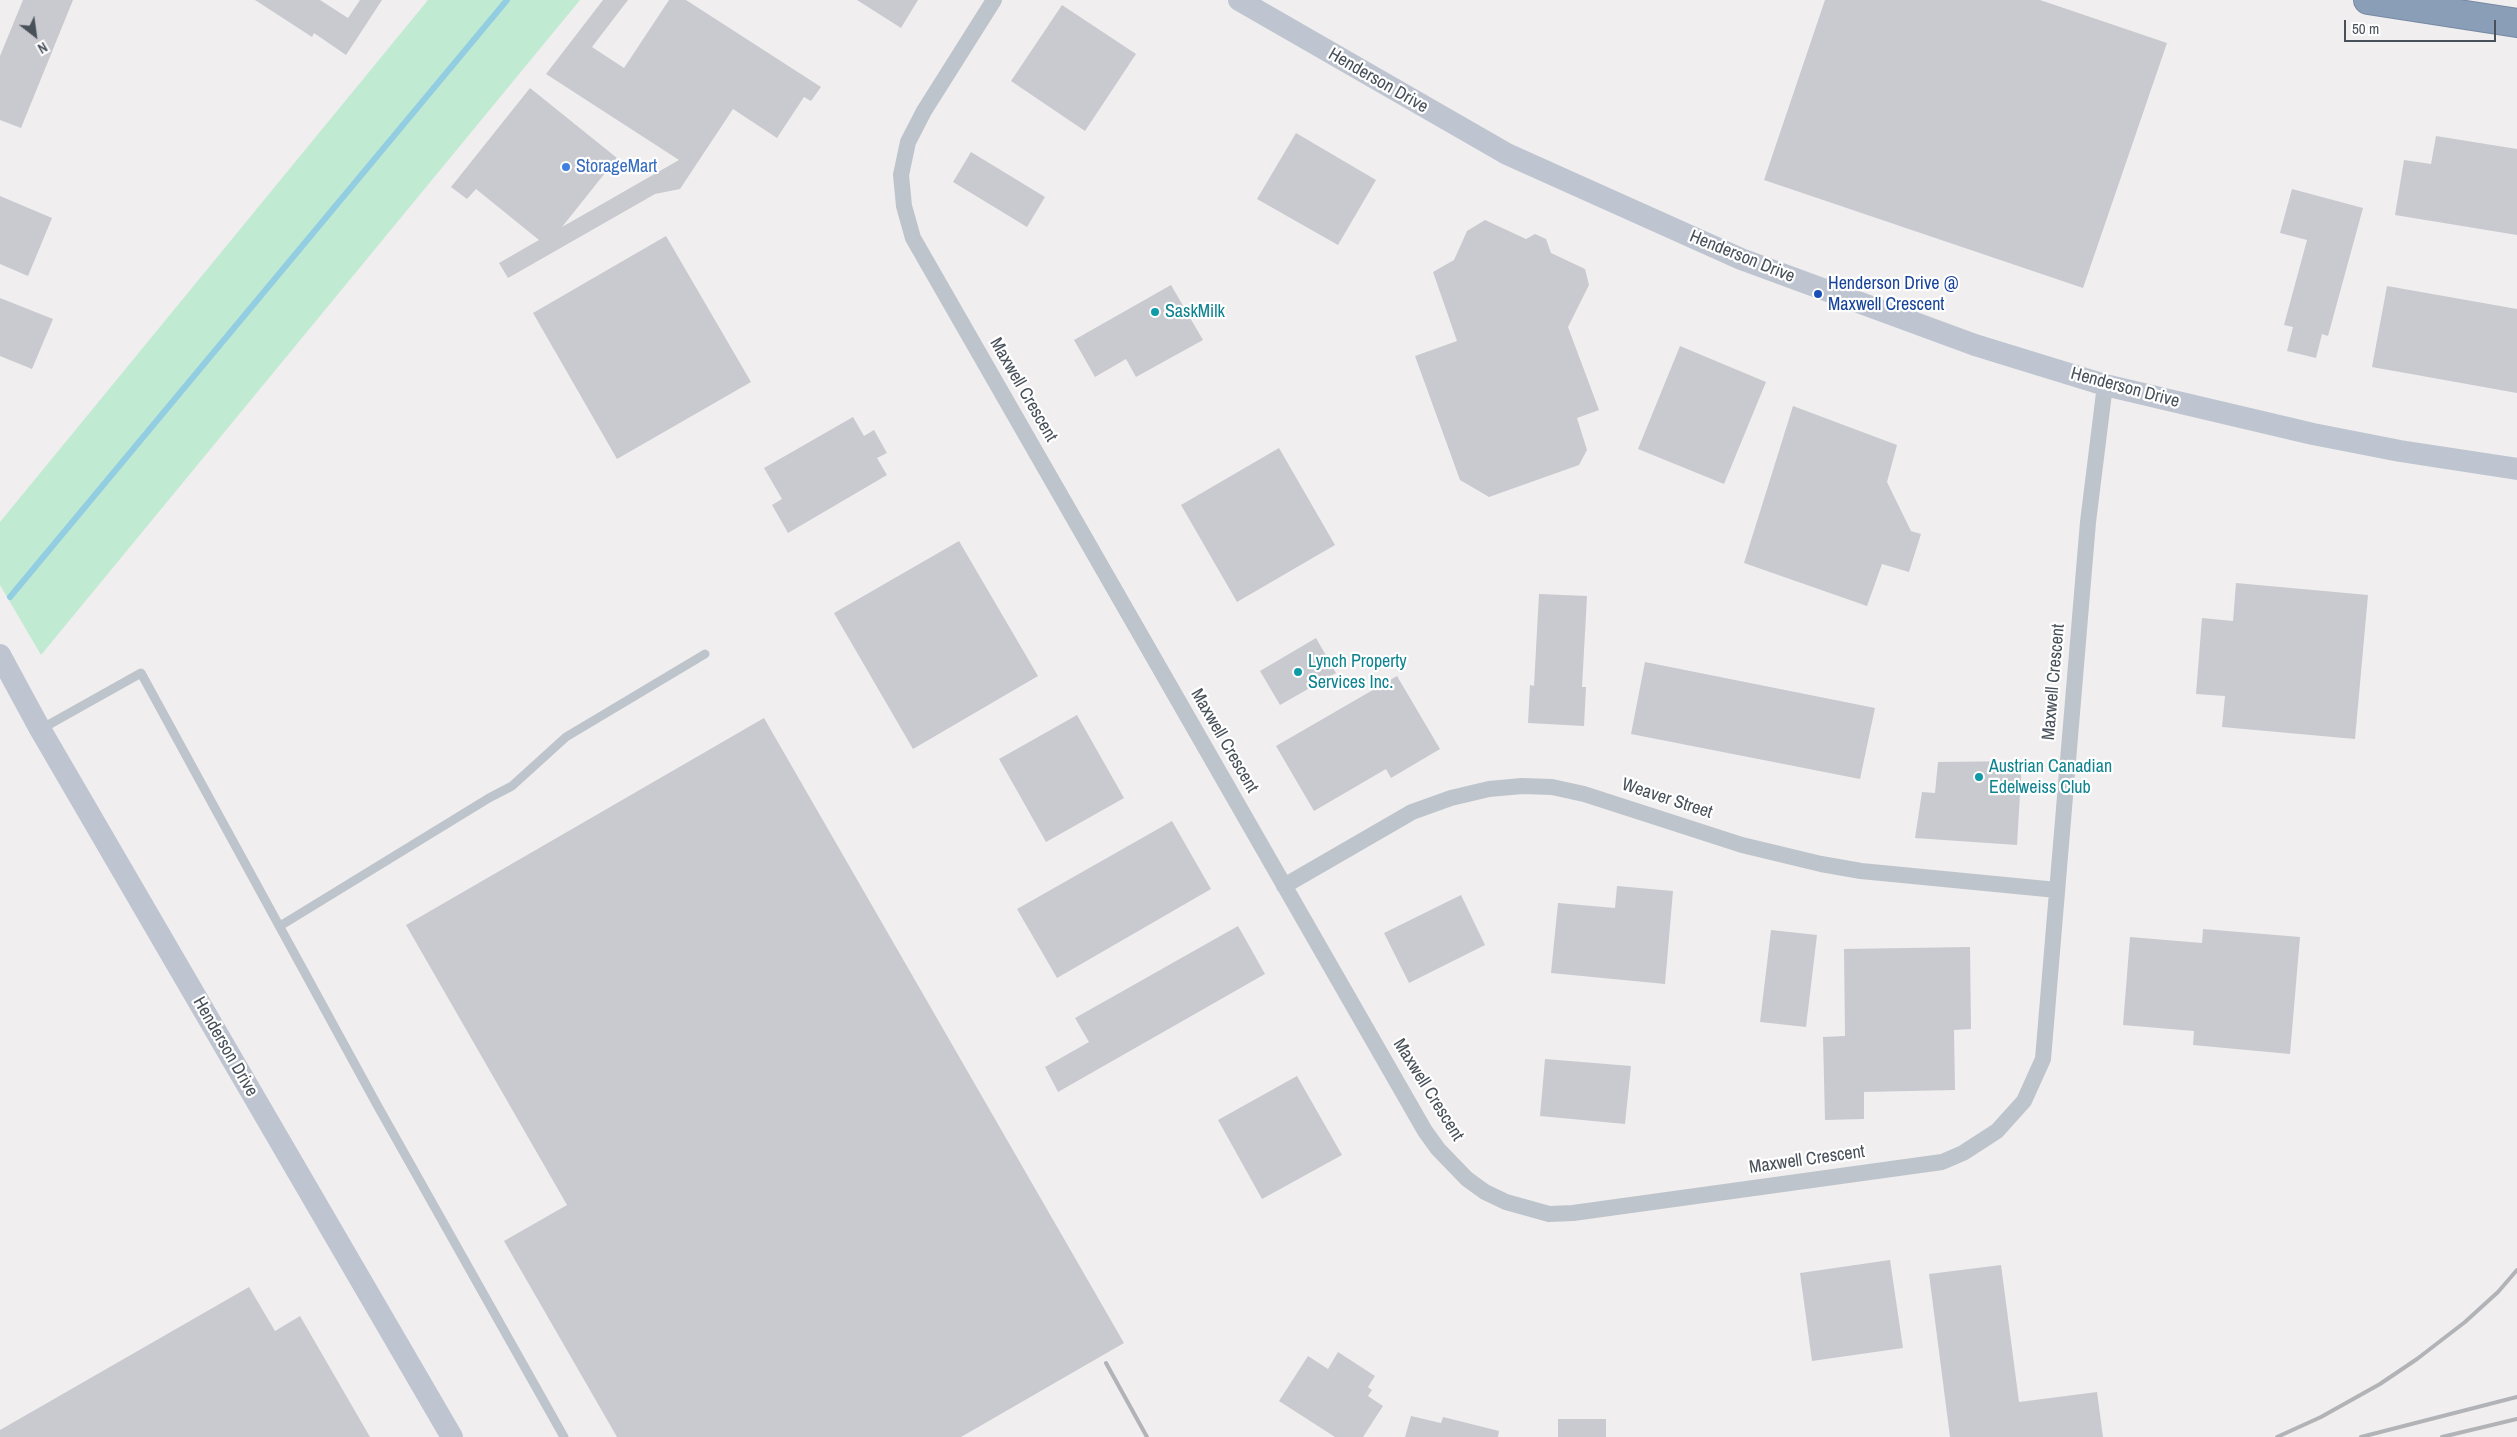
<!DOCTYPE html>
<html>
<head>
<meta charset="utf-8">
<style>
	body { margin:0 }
	#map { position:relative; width:2517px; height:1437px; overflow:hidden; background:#f0eeee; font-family:"Archivo Narrow",sans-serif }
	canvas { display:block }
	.north { position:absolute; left:10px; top:10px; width:50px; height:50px; -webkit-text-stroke:4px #fff; paint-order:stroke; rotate:150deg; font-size:14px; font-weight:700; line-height:20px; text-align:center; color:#485059 }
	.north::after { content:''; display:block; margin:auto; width:18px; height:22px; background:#485059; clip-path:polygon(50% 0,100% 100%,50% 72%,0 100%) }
	.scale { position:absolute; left:2344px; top:20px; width:152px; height:22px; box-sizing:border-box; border:2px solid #485059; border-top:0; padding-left:6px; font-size:15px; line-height:18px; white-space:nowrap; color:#485059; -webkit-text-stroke:4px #fff; paint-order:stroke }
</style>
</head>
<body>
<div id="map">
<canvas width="2517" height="1437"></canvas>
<div class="north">N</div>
<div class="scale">50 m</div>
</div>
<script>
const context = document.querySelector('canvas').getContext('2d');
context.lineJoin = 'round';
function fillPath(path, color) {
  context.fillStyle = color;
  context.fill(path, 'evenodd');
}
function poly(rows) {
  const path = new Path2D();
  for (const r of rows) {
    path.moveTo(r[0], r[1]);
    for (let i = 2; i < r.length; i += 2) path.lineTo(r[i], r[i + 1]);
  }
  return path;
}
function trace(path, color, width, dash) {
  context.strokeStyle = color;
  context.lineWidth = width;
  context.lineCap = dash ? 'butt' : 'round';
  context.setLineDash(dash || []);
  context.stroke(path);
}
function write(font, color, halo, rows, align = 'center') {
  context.font = font + ' "Archivo Narrow",sans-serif';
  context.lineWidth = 4.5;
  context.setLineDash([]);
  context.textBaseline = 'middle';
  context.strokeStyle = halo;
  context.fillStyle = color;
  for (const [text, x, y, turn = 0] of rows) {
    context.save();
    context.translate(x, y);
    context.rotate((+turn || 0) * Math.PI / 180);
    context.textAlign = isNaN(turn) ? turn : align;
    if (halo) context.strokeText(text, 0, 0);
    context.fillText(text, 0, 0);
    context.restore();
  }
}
const green = poly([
	[428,0,580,0,41,655,0,585,0,522]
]);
const stream = poly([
	[10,597,507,0]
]);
const building = poly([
	[23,0,73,0,21,128,0,120,0,56],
	[255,0,320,0,348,18,360,0,382,0,346,55,314,33,312,37],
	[603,0,628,0,592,47,624,68,669,0,686,0,821,87,811,101,804,97,777,138,733,109,680,189,655,194,508,278,499,263,539,240,476,189,467,199,451,187,530,88,617,158,562,227,679,160,546,74],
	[857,0,918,0,901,28],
	[1825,0,2040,0,2167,43,2083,288,1764,180],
	[1062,5,1136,54,1085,131,1011,81],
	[1296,133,1376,180,1338,245,1257,199],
	[2436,136,2517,149,2517,235,2395,215,2404,160,2431,164],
	[971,152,1045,197,1027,227,953,182],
	[2292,189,2363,208,2328,336,2322,334,2316,358,2287,351,2293,327,2284,325,2307,240,2280,233],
	[0,196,52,218,28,276,0,264],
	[1485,220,1526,239,1535,234,1546,239,1551,253,1585,269,1589,285,1568,327,1599,410,1577,418,1587,450,1579,465,1489,497,1460,480,1415,356,1457,341,1433,272,1454,260,1467,231],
	[666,236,751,382,617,459,533,313],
	[1171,285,1203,340,1136,377,1126,359,1095,377,1074,340],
	[2387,286,2517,309,2517,393,2372,367],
	[0,298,53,319,32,369,0,356],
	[1680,346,1766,382,1724,484,1638,449],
	[1793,406,1897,445,1887,482,1911,531,1921,534,1909,572,1882,564,1867,606,1744,563],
	[853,417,864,436,874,430,887,453,877,458,887,475,788,533,772,505,782,499,764,468],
	[1279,448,1335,545,1237,602,1181,505],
	[959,541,1038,676,913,749,834,613],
	[2236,583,2368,595,2355,739,2222,727,2225,696,2196,694,2202,618,2233,621],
	[1539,594,1587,596,1582,687,1586,687,1584,726,1528,723,1530,685,1534,686],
	[1316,638,1336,673,1280,705,1260,671],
	[1645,662,1875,708,1860,779,1631,734],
	[1397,676,1440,749,1391,778,1386,769,1314,811,1276,746],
	[1077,715,1124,798,1046,842,999,759],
	[764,718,1124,1343,961,1437,617,1437,504,1241,567,1205,406,925],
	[2022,761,2017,845,1915,838,1922,792,1935,793,1938,762],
	[1172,821,1211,889,1057,978,1017,909],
	[1617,886,1673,891,1665,984,1551,973,1558,903,1615,908],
	[1461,895,1485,945,1409,983,1384,933],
	[1238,926,1265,974,1058,1092,1045,1067,1089,1042,1075,1018],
	[2203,929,2300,937,2290,1054,2193,1045,2194,1031,2123,1025,2130,937,2202,943],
	[1771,930,1817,935,1806,1027,1760,1022],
	[1970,947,1971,1029,1954,1030,1955,1090,1864,1092,1864,1119,1825,1120,1823,1037,1845,1036,1844,949],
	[1545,1059,1631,1066,1625,1124,1540,1116],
	[1297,1076,1342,1155,1262,1199,1218,1120],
	[1890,1260,1903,1348,1812,1361,1800,1273],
	[2001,1265,2019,1402,2097,1392,2103,1437,1950,1437,1929,1274],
	[249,1287,275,1331,300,1316,370,1437,0,1437,0,1430],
	[1338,1352,1375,1376,1368,1387,1372,1390,1368,1396,1383,1406,1363,1437,1335,1437,1279,1401,1308,1356,1328,1369],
	[1411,1416,1441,1423,1443,1417,1499,1431,1498,1437,1405,1437],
	[1558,1419,1606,1419,1606,1437,1558,1437]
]);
const lane = poly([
	[41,729,141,673,376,1103,564,1437],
	[280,926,489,798,512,786,566,737,705,654]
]);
const street = poly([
	[994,0,924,111,908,142,901,175,904,206,913,238,1425,1131,1438,1149,1467,1179,1485,1192,1506,1202,1549,1214,1573,1213,1942,1162,1963,1153,1997,1131,2024,1101,2043,1059,2088,522,2105,385],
	[1284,886,1412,812,1451,798,1489,789,1522,786,1552,787,1584,794,1742,845,1821,864,1861,871,2057,890]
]);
const secondary = poly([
	[1239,0,1507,154,1741,259,1975,345,2105,385,2313,434,2400,451,2517,469],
	[0,655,40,729,452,1437]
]);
const highway = poly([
	[2368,0,2517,23]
]);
const rail = poly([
	[1106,1363,1147,1437],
	[2277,1437,2321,1417,2380,1384,2417,1359,2465,1322,2498,1292,2517,1270],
	[2361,1437,2517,1397],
	[2442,1437,2517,1419]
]);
const markers = [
	[566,167,5,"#3f7fe0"],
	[1818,294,5,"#1a4fb4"],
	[1155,312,5,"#0f9aa8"],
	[1298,672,5,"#0f9aa8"],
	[1979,777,5,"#0f9aa8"]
];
const streetNames = [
	["Henderson Drive",1378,81,30],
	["Henderson Drive",1742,257,22],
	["Henderson Drive",2125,388,15],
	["Maxwell Crescent",1023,390,60],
	["Maxwell Crescent",2054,682,-85],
	["Maxwell Crescent",1224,741,60],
	["Weaver Street",1667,799,18],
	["Henderson Drive",225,1047,60],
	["Maxwell Crescent",1428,1090,58],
	["Maxwell Crescent",1807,1160,-8]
];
const shopNames = [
	["StorageMart",576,167]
];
const transitNames = [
	["Henderson Drive @",1828,284],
	["Maxwell Crescent",1828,305]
];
const cultureNames = [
	["SaskMilk",1165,312],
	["Lynch Property",1308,662],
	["Services Inc.",1308,683],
	["Austrian Canadian",1989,767],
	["Edelweiss Club",1989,788]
];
fillPath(green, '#c1ead3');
trace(stream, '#92cde2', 6);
fillPath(building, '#c9cad0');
trace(highway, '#7689a3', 30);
trace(lane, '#bec4cb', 9);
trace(street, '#bec4cb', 16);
trace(secondary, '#bec5d0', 22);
trace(highway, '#8b9eb7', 28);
trace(rail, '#b1b3b7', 4);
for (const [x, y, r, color] of markers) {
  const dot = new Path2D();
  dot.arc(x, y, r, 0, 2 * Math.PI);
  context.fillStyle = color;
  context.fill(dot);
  trace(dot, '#fff', 2);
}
write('18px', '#485059', '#fff', streetNames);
write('18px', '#366cbe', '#fff', shopNames, 'left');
write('18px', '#164399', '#fff', transitNames, 'left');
write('18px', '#0d838f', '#fff', cultureNames, 'left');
</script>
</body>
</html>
